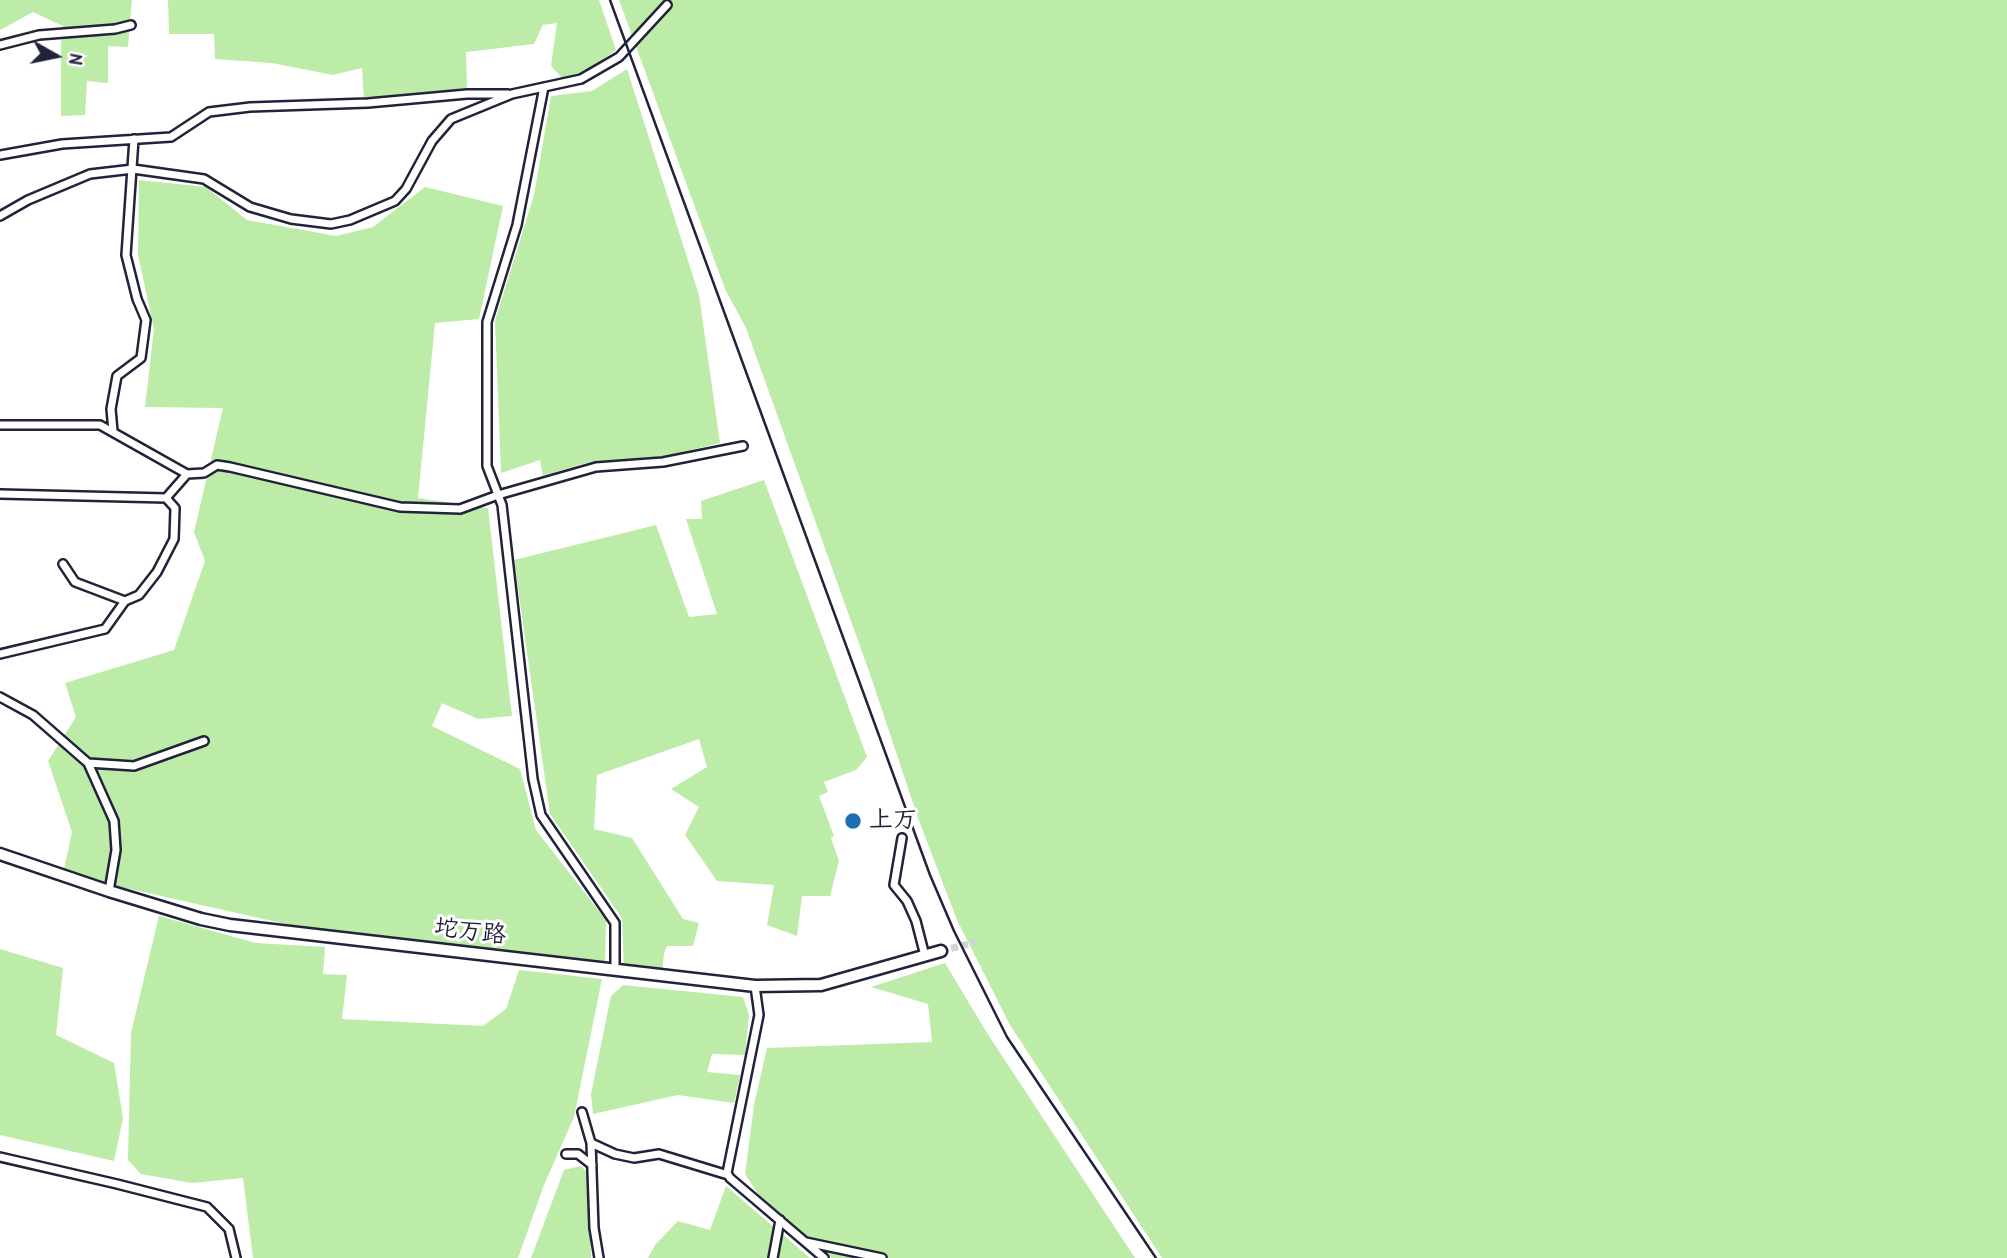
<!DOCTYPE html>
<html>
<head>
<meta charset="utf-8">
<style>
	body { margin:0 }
	#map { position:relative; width:2007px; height:1258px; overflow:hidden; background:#fff; font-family:"Patrick Hand",sans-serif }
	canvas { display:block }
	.north { position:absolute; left:21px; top:21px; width:70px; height:70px; -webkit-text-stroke:5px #fff; paint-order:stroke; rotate:99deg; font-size:19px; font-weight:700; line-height:28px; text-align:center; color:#22223b }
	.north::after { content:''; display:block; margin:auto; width:24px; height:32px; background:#22223b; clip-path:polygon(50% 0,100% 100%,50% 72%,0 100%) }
</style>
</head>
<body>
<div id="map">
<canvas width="2007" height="1258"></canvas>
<div class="north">N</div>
</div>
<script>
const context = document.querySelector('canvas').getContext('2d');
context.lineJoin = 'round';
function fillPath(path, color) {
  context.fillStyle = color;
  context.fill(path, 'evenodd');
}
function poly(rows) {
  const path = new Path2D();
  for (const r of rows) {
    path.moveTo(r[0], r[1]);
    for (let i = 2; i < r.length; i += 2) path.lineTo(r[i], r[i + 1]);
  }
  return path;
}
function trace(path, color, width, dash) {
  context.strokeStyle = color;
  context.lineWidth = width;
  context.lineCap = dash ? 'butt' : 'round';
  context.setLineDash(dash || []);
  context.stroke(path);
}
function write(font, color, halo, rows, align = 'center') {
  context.font = font + ' "Patrick Hand","LXGW WenKai TC",sans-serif';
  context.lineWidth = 6;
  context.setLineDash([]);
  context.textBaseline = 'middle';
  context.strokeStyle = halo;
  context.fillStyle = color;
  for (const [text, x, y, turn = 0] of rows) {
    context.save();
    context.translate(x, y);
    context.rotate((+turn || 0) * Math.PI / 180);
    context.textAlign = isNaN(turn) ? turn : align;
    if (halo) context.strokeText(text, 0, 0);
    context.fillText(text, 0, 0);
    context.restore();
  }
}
const green = poly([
	[0,0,132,0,128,47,108,46,108,83,87,81,85,115,61,116,61,42,63,26,33,12,0,30],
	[168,0,599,0,616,50,587,71,562,78,551,66,557,23,543,25,534,44,466,52,467,88,364,99,362,68,333,75,272,63,215,59,214,34,169,34],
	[619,0,2007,0,2007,1258,1162,1258,1010,1025,957,920,918,818,870,674,746,328,725,289],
	[627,69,699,295,720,443,666,456,586,463,543,476,540,460,501,473,495,321,534,195,551,96,592,91],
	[139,180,206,187,247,220,336,236,373,227,425,187,503,206,479,319,435,323,418,498,488,508,512,716,478,719,442,703,432,726,520,769,536,830,606,920,605,965,308,929,63,874,72,832,48,761,76,717,65,683,174,650,205,561,194,532,223,408,145,407,154,329,138,255],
	[764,480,867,757,856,770,824,782,828,792,819,796,834,836,831,838,839,861,830,896,802,896,797,936,767,925,774,885,717,881,685,835,699,807,671,789,707,767,699,739,597,775,594,829,632,838,683,919,699,923,693,946,667,946,664,953,662,973,624,967,622,918,550,814,514,560,656,525,689,617,717,614,686,519,702,519,701,501],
	[159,916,256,943,325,947,323,974,347,975,342,1019,483,1026,506,1009,519,970,602,979,574,1117,544,1185,518,1258,253,1258,243,1178,192,1183,141,1174,128,1160,131,1033],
	[0,949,63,968,56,1035,114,1063,123,1118,114,1161,0,1135],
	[945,963,987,1033,1135,1258,832,1258,761,1198,745,1174,754,1105,767,1048,932,1042,928,1004,871,987],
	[623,985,743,997,749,1015,745,1055,712,1054,707,1072,740,1075,734,1103,678,1095,593,1114,591,1094,611,996],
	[581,1166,589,1175,591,1258,531,1258,564,1170],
	[726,1186,810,1258,648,1258,655,1245,678,1221,710,1230]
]);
const minorTunnel = poly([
	[941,951,976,942]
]);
const minor = poly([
	[0,45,39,35,115,29,131,25],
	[544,87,517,225,487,322,487,466,502,505,533,779,541,815,615,923,615,969],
	[0,155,62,144,171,137,209,112,250,107,368,103,467,94,508,94],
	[0,216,28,200,90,174,133,169,204,179,250,207,291,219,331,224,350,220,395,201,406,189,432,141,451,119,512,94,581,79,619,57,667,5],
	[0,425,100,425,187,474,204,473,217,465,230,467,400,507,460,509,498,495,596,467,663,462,743,446],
	[113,431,111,409,117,376,141,358,146,320,137,299,126,255,134,139],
	[0,494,166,498,187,474],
	[63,564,75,582,125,601,139,595,157,572,174,539,175,508,166,498],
	[0,654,105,629,125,601],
	[0,697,33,715,88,763,114,821,116,850,109,891],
	[88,763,134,766,204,741],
	[902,838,894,885,907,901,916,921,925,956],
	[755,986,759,1015,727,1173,730,1178,824,1258],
	[582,1112,591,1143,594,1228,599,1258],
	[591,1143,615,1154,634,1158,659,1154,728,1175],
	[566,1154,578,1154,592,1165],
	[0,1157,117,1184,207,1207,229,1229,236,1258],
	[806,1242,882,1258],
	[773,1258,780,1220]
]);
const secondary = poly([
	[0,854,109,891,201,919,230,925,755,986,821,985,941,951]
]);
const rail = poly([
	[610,0,930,875,954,931,1007,1037,1156,1258]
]);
const markers = [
	[853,821,9,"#1f6fb2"]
];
const poiNames = [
	["上万",869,821]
];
const streetNames = [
	["坨万路",470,932,7]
];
fillPath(green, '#bdeba8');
trace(minorTunnel, '#d3d3d8', 7, [7, 3.5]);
trace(minor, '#22223b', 12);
trace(secondary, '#22223b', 15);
trace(minor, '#fff', 7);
trace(secondary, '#fff', 10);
trace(rail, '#22223b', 2.5);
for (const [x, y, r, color] of markers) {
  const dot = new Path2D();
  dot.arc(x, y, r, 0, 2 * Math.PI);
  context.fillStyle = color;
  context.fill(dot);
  trace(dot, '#fff', 2.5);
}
write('24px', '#22223b', '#fff', poiNames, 'left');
write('24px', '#22223b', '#fff', streetNames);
</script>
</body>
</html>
